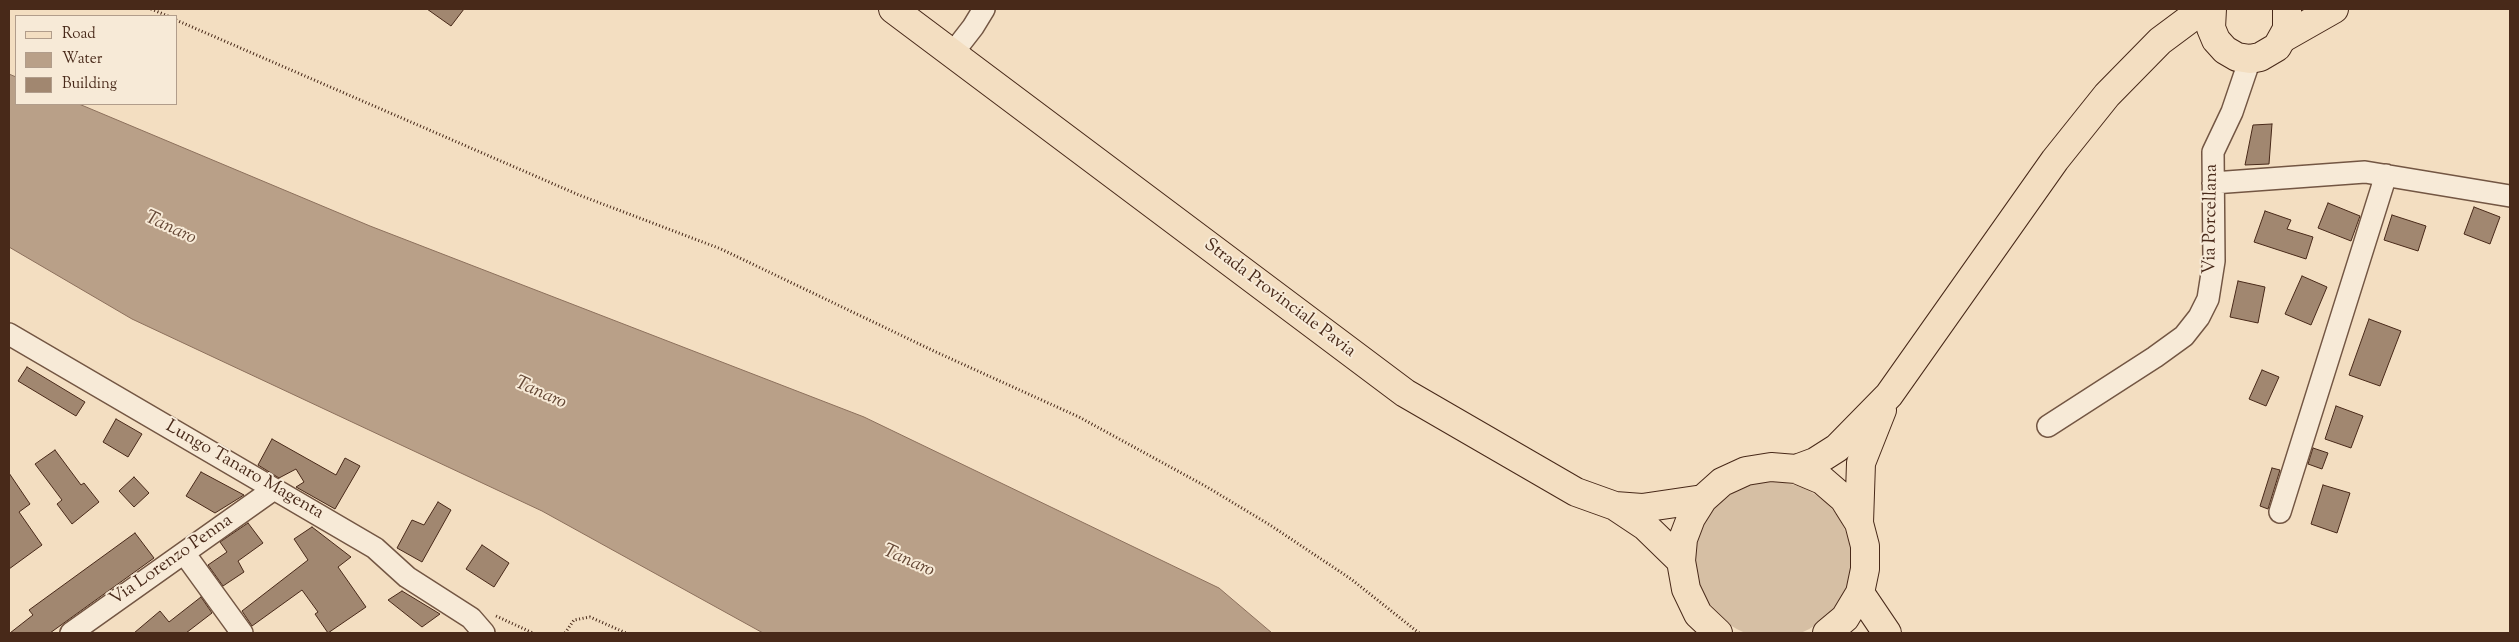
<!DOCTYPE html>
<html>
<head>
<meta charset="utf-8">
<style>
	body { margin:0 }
	#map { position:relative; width:2519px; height:642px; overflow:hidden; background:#f3dec1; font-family:"Sorts Mill Goudy",serif }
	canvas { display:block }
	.frame { position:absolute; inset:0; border:10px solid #482919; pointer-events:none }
	.legend { position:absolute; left:15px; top:15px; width:162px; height:90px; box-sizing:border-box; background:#f7ead7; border:1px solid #b19d8b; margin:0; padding:6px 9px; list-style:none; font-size:15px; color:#482919 }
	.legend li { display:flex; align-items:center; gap:10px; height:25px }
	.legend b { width:25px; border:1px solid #b19d8b }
</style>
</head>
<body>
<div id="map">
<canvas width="2519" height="642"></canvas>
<div class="frame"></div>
<ul class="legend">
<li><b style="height:6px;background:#f3dec1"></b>Road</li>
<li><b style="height:14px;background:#b9a088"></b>Water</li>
<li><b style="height:14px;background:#a18770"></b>Building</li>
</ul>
</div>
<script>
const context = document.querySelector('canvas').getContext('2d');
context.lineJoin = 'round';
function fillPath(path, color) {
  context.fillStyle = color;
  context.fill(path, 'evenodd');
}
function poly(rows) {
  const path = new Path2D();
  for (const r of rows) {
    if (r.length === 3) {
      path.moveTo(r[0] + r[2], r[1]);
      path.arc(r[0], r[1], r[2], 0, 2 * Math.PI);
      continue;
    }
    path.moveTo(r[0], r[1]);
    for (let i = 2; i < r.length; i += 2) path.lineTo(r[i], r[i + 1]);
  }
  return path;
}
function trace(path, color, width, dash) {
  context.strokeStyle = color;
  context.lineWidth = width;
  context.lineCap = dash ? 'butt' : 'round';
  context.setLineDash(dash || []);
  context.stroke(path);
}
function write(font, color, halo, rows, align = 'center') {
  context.font = font + ' "Sorts Mill Goudy",serif';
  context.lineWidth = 4;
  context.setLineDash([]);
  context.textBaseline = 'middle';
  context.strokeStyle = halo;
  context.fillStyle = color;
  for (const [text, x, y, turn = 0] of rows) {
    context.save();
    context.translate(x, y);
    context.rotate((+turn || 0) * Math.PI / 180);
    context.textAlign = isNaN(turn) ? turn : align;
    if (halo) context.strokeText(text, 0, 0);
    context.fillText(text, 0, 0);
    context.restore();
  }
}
const green = poly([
	[1773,560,78]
]);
const water = poly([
	[9,74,16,77,16,104,79,104,370,226,864,417,1219,588,1272,633,763,633,542,511,132,319,9,247,9,74]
]);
const building = poly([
	[427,9,464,9,451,26,427,9],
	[2272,124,2269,164,2245,165,2253,125,2272,124],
	[2328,203,2360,216,2351,241,2318,228,2328,203],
	[2474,207,2500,217,2490,244,2464,234,2474,207],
	[2265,211,2291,220,2287,229,2313,237,2306,259,2254,242,2265,211],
	[2392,215,2426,226,2418,251,2384,240,2392,215],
	[2302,276,2327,287,2311,325,2285,314,2302,276],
	[2238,281,2265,287,2258,323,2230,317,2238,281],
	[2369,319,2401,331,2380,386,2349,375,2369,319],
	[27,367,85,402,76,416,18,381,27,367],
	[2262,370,2279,377,2266,406,2249,399,2262,370],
	[2336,406,2363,416,2351,448,2325,439,2336,406],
	[116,419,142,434,128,457,103,442,116,419],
	[272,439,336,475,345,458,360,466,335,509,296,487,304,482,296,469,279,478,258,465,272,439],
	[2313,448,2328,453,2322,469,2308,464,2313,448],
	[55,450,81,485,84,483,99,502,72,524,57,504,62,500,35,464,55,450],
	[2272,468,2280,470,2268,509,2260,506,2272,468],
	[201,472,244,495,215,513,186,496,201,472],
	[9,473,30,504,19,512,42,545,9,569,9,473],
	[134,477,149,493,134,507,119,491,134,477],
	[2323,485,2350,493,2337,533,2311,524,2323,485],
	[438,502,451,510,422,562,397,548,412,520,424,525,438,502],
	[248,523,263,543,238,561,244,572,223,586,208,565,227,552,220,542,248,523],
	[312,527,351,557,338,567,366,607,328,633,315,614,318,612,302,590,252,626,242,611,308,560,294,539,312,527],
	[135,533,154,558,50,633,10,633,33,615,29,610,135,533],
	[482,545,509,563,494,587,466,569,482,545],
	[402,591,440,614,422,627,388,600,402,591],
	[201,597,212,613,186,633,134,633,160,611,169,622,201,597]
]);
const path = poly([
	[151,9,168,16],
	[176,20,579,195,721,249,936,352,1079,417,1207,487,1270,525,1351,579,1419,633],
	[496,616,533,633],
	[565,633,574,620,590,617,626,633]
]);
const minor = poly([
	[952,54,973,27,984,9],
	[2213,183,2365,172,2510,196],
	[9,334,375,548,407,577,471,618,484,633],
	[2048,426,2155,357,2184,336,2199,317,2208,299,2214,261,2213,152,2232,112,2250,59],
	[2280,512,2386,175],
	[184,553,242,633],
	[71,633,274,489]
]);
const major = poly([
	[893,9,1405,393,1576,492,1615,506,1645,526,1681,561],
	[2212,9,2211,28,2216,40,2225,50,2237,57,2250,59,2260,57,2277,47,2287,29,2287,9],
	[1796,469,1815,462,1837,448,1889,395,2055,160,2107,95,2160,41,2203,9],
	[1615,506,1642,508,1703,499],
	[1859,523,1861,463,1882,410],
	[1860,593,1887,633],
	[1718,633,1698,614,1686,589,1681,561,1683,539,1691,518,1703,499,1722,482,1746,471,1771,467,1796,469,1822,480,1844,499,1859,523,1865,546,1865,569,1860,593,1845,618,1827,633]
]);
const highway = poly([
	[2283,38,2334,9]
]);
const streetNames = [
	["Via Porcellana",2212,219,-89],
	["Strada Provinciale Pavia",1279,299,37],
	["Lungo Tanaro Magenta",244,471,30],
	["Via Lorenzo Penna",172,561,-35]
];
const waterNames = [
	["Tanaro",170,229,25],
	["Tanaro",540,394,24],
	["Tanaro",908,562,24]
];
fillPath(green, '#d6bfa4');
fillPath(water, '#b9a088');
trace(water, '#8c705c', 1);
fillPath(building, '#a18770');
trace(building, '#482919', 1);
trace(minor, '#735643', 24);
trace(major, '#482919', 30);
trace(highway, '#482919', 30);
trace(path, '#482919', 3, [1, 2.5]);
trace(minor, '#f7ead7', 21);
trace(major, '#f3dec1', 28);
trace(highway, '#f3dec1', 28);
write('18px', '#482919', '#f7ead7', streetNames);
write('italic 19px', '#644735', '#f7ead7', waterNames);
</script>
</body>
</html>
